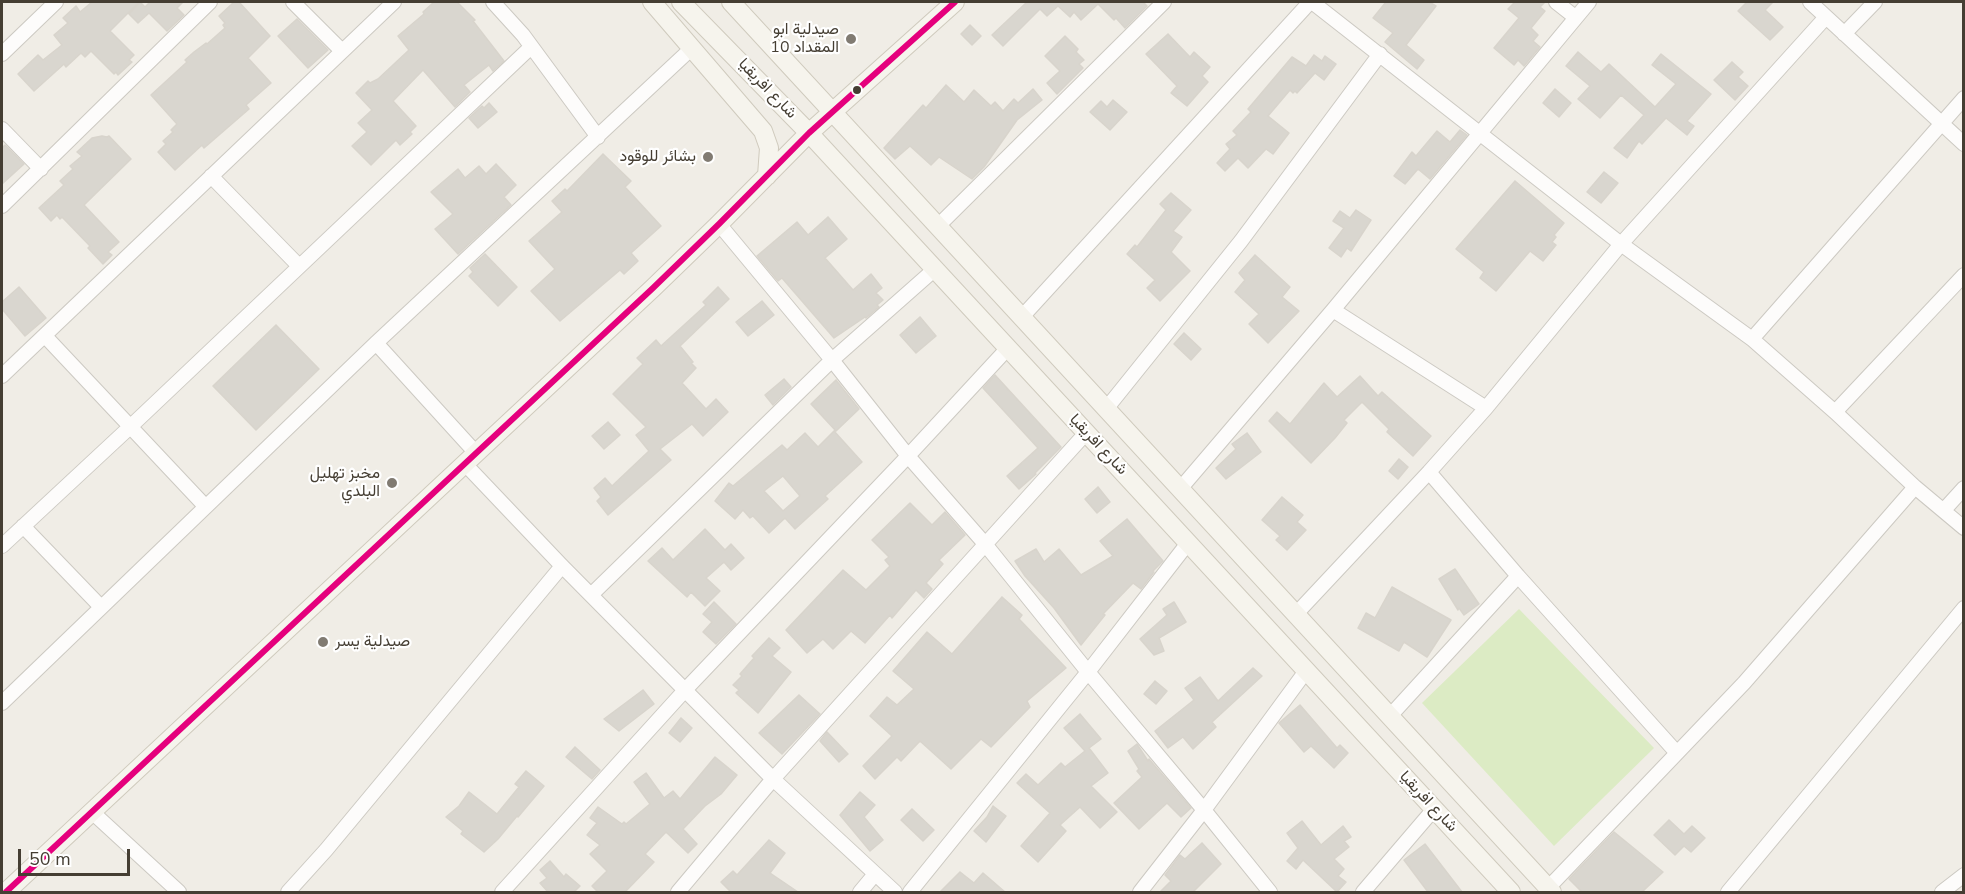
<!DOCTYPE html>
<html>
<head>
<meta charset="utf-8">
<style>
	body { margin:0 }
	#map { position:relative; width:1965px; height:894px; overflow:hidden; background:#f0ede6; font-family:"Nunito Sans",sans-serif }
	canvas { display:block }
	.frame { position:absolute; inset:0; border:3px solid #453e33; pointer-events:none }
	.scale { position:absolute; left:18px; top:849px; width:112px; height:27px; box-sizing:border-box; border:3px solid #453e33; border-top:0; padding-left:8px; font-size:18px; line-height:21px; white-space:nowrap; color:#453e33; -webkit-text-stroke:4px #fff; paint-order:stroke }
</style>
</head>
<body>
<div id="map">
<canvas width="1965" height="894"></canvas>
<div class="frame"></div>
<div class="scale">50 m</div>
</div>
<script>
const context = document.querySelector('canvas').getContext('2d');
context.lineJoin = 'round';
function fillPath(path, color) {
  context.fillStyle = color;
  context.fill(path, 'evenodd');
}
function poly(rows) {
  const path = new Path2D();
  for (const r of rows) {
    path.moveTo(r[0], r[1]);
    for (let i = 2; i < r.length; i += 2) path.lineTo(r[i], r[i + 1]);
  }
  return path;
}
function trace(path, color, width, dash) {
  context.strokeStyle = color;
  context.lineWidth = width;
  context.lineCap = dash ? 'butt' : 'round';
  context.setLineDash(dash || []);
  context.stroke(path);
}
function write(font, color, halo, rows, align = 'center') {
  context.font = font + ' "Nunito Sans",Vazirmatn,sans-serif';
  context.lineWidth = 4.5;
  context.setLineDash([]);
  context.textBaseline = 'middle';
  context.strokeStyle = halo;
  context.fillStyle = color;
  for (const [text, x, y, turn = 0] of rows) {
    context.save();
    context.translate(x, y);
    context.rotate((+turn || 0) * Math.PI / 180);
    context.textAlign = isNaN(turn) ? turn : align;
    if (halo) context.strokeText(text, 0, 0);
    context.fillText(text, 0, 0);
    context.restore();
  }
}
const green = poly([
	[1519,609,1654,748,1554,846,1422,703]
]);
const building = poly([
	[92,2,139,2,110,31,134,55,129,60,132,62,118,75,116,72,114,74,91,51,85,57,81,53,66,67,64,64,34,91,18,74,38,55,43,60,62,45,54,35,68,23,63,18,76,6,80,12,92,2],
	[140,2,145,7,150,2,183,2,177,8,184,15,167,31,149,13,138,23,129,14,140,2],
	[234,2,239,2,270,36,248,58,271,83,246,105,249,109,204,148,202,145,175,170,158,152,166,144,163,141,173,132,171,130,177,124,151,95,187,62,185,60,194,52,206,43,207,44,225,28,223,25,225,23,219,16,234,2],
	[434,2,457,2,475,20,473,21,504,61,493,71,489,65,464,85,470,92,455,107,423,70,393,101,416,126,410,132,412,134,400,145,396,140,371,165,352,146,367,132,358,123,372,110,356,93,368,81,370,83,378,79,409,50,398,36,424,14,423,12,434,2],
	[1027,2,1143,2,1147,6,1125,28,1116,18,1114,20,1098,4,1081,20,1074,12,1070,17,1058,6,1047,16,1040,9,1003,46,992,35,1027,2],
	[1386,2,1429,2,1436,6,1406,45,1424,60,1417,69,1385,42,1393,33,1373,18,1386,2],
	[1515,2,1545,2,1540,7,1545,11,1531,28,1538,35,1533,41,1540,47,1524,66,1518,60,1514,65,1494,48,1519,18,1508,9,1515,2],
	[1747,2,1773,2,1765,10,1783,27,1770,40,1738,11,1747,2],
	[297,19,328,50,308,68,278,36,297,19],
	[970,25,981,36,972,45,961,34,970,25],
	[1168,34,1190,57,1194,52,1210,67,1202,76,1208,82,1187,106,1171,93,1177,86,1146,54,1168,34],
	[1065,36,1078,49,1076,52,1084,60,1079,64,1083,68,1057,94,1047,83,1060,71,1045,56,1065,36],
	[1578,52,1601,72,1609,64,1655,107,1676,84,1652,65,1661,54,1711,94,1687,121,1694,126,1687,135,1666,118,1642,144,1639,141,1627,158,1614,148,1644,115,1621,95,1600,118,1578,99,1590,86,1566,66,1578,52],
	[1314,55,1322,61,1325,56,1336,64,1324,80,1315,73,1297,93,1295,91,1293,93,1290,90,1268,116,1289,133,1273,154,1266,149,1248,168,1238,158,1225,171,1217,163,1230,149,1226,144,1237,135,1233,131,1251,112,1248,109,1292,57,1306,66,1314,55],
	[1732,62,1743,72,1738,77,1748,86,1735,100,1714,80,1732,62],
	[946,85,964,102,974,90,991,106,995,102,1003,111,1014,99,1018,103,1033,89,1042,100,1017,120,984,167,972,179,939,157,931,165,910,146,895,159,884,148,923,105,926,108,946,85],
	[1555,89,1571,103,1559,117,1543,103,1555,89],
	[1113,100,1127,112,1110,130,1090,112,1101,101,1107,107,1113,100],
	[489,103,497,112,478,128,469,118,482,106,484,108,489,103],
	[1460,130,1467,135,1430,179,1418,169,1405,184,1394,176,1412,152,1416,156,1437,131,1450,142,1460,130],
	[102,136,107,137,109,136,131,159,84,205,119,242,108,252,112,255,103,264,88,248,90,246,62,217,60,219,57,215,51,221,39,208,64,185,60,181,73,169,70,166,82,156,77,152,92,138,102,136],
	[5,145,24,164,2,184,2,148,5,145],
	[603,154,631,181,625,187,661,226,631,253,638,261,624,274,620,270,560,321,531,291,555,269,529,241,562,212,552,201,565,189,567,191,603,154],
	[496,164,516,185,504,197,511,205,458,254,435,229,453,214,431,192,458,169,465,178,479,166,486,174,496,164],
	[1604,172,1618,183,1601,203,1587,192,1604,172],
	[1515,181,1564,223,1554,235,1556,237,1552,242,1556,245,1543,261,1530,251,1496,291,1480,278,1484,272,1456,249,1515,181],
	[1171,193,1191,210,1173,231,1182,237,1171,252,1190,271,1160,301,1147,288,1155,280,1127,254,1135,245,1137,247,1166,210,1160,204,1171,193],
	[1356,210,1371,220,1351,251,1347,248,1341,257,1329,248,1344,228,1333,221,1340,211,1350,218,1356,210],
	[828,217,847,239,825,258,853,290,871,274,882,288,876,293,883,300,877,305,879,307,866,318,865,317,834,338,782,278,778,281,757,256,797,222,808,235,828,217],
	[485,254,517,287,498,306,469,276,473,272,470,268,485,254],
	[1255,255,1290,287,1282,297,1299,311,1268,343,1249,324,1259,314,1235,292,1245,280,1239,273,1255,255],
	[19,287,46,318,25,336,2,309,2,302,19,287],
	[718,287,729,299,680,346,693,362,691,363,696,368,682,383,706,409,716,399,728,412,703,436,692,424,660,449,671,460,608,515,597,501,601,497,594,488,605,478,612,486,649,451,636,435,646,427,613,394,643,364,637,358,656,340,661,346,706,305,703,302,718,287],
	[762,301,774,315,748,336,736,322,762,301],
	[920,317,936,336,916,353,900,335,920,317],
	[276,325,319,369,256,430,213,386,276,325],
	[1184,333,1201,349,1191,360,1174,344,1184,333],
	[995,375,1061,447,1035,473,1036,474,1019,489,1007,476,1038,448,983,388,995,375],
	[1360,376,1378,396,1382,392,1431,436,1413,456,1387,432,1389,429,1362,402,1344,420,1347,423,1335,438,1311,463,1269,421,1277,412,1290,424,1324,383,1337,397,1360,376],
	[784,379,791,387,773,405,765,395,784,379],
	[836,380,859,409,836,431,811,404,836,380],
	[608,422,620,435,604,449,592,436,608,422],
	[834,431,862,462,825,496,828,499,795,529,785,518,769,533,753,516,750,518,743,510,735,519,715,501,729,483,733,486,782,445,787,450,805,433,818,447,834,431],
	[783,476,800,496,783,511,764,491,783,476],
	[1247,433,1261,452,1226,479,1216,468,1236,449,1232,444,1247,433],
	[1399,459,1408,467,1398,479,1389,471,1399,459],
	[1098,487,1110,502,1097,513,1085,499,1098,487],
	[1282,497,1303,515,1297,522,1306,530,1287,550,1276,540,1280,536,1262,520,1282,497],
	[910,503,932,525,945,512,965,535,939,560,943,564,926,583,932,589,924,598,916,590,892,618,890,615,865,643,851,631,833,649,823,639,807,653,786,630,843,570,866,590,890,566,885,560,889,557,872,540,910,503],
	[1127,519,1163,561,1153,571,1154,572,1141,589,1133,583,1103,614,1105,615,1081,645,1054,608,1025,576,1015,561,1036,549,1044,562,1059,549,1081,575,1113,556,1100,541,1127,519],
	[705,529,725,550,731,544,744,558,731,570,724,562,706,578,720,591,705,606,691,592,687,597,648,561,662,548,673,560,705,529],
	[1455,569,1479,604,1464,615,1459,608,1458,610,1439,579,1455,569],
	[1392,587,1451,620,1427,657,1404,642,1399,651,1358,628,1366,613,1375,618,1392,587],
	[1002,597,1022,615,1019,619,1066,668,1027,701,1030,707,991,747,981,739,951,769,920,741,901,761,897,757,875,779,863,766,892,736,870,716,887,697,897,705,914,689,893,671,927,632,952,654,1002,597],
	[714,602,736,624,716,644,703,632,712,622,703,614,714,602],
	[1174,602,1186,622,1159,638,1164,651,1154,655,1140,639,1167,615,1163,609,1174,602],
	[769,638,780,648,772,656,791,672,758,713,736,693,739,690,733,685,742,676,740,674,754,658,752,656,769,638],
	[1253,668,1262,676,1212,722,1216,727,1193,749,1183,737,1168,748,1155,731,1194,700,1185,688,1200,677,1218,701,1253,668],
	[1155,681,1167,691,1156,704,1144,694,1155,681],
	[643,690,654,704,619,731,604,719,643,690],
	[799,695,820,714,782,754,759,733,799,695],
	[1300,705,1337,748,1340,745,1348,753,1334,768,1311,746,1304,752,1279,723,1300,705],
	[1080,714,1101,739,1089,748,1108,773,1091,786,1117,812,1100,828,1080,807,1060,825,1066,831,1038,862,1021,846,1050,813,1017,783,1026,774,1038,785,1061,763,1065,767,1085,751,1064,728,1080,714],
	[681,718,692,728,680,742,669,733,681,718],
	[827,732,848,754,839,762,820,741,827,732],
	[1137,744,1148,761,1149,759,1191,808,1181,817,1167,803,1139,829,1114,803,1142,777,1137,771,1139,769,1128,751,1137,744],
	[575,747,600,770,592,779,566,757,575,747],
	[715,757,737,775,721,794,705,806,683,829,697,844,688,853,666,832,645,854,654,862,625,892,598,892,592,886,607,871,590,854,600,845,587,835,597,823,590,818,598,807,622,824,624,822,626,824,650,804,634,782,646,773,664,798,673,791,680,799,715,757],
	[526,771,544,786,518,817,517,816,498,839,484,852,461,834,463,831,446,817,459,806,469,792,497,814,519,787,515,784,526,771],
	[860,792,875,805,864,817,883,840,870,851,840,815,860,792],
	[993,806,1006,816,986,842,974,831,987,817,993,806],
	[912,809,934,830,923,841,901,820,912,809],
	[1669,820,1684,834,1692,826,1705,838,1691,852,1684,846,1675,855,1654,835,1669,820],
	[1302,821,1321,845,1343,826,1351,837,1344,841,1349,847,1334,859,1344,869,1338,876,1346,882,1337,892,1303,860,1296,869,1287,861,1298,848,1287,833,1302,821],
	[1614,832,1663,872,1642,892,1582,892,1569,879,1614,832],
	[769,840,785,853,770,873,798,892,731,892,721,882,733,871,737,875,769,840],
	[1202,843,1221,864,1193,892,1160,892,1171,881,1165,875,1180,855,1185,859,1202,843],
	[1425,844,1462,892,1428,892,1404,860,1425,844],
	[550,861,564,877,566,874,580,886,574,892,548,892,540,883,547,878,540,870,550,861],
	[960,872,974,883,983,873,1005,892,940,892,960,872]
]);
const street = poly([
	[293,2,342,51],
	[493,2,523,35,598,137],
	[1312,2,1621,244,1752,339,1835,412,1915,487,1964,528],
	[1556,2,1575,17],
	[1810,2,1964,144],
	[1844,34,1875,2],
	[2,54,56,2],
	[2,129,41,169],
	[211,176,299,266],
	[2,206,210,2],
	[719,224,832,360,908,456,985,544,1088,672,1204,810,1270,892],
	[937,227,1164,2],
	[1333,310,1486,408],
	[1021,318,1310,2],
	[45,336,205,506],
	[1752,339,1964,98],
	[376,343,476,453],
	[2,376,394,2],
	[1106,409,1241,241,1380,54],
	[1835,412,1964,275],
	[465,464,562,566,773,779,895,892],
	[1180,489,1333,310,1589,2],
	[1944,510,1964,488],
	[23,526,101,607],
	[2,546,130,427,531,47],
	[1518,576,1677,753],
	[592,594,832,360,935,269],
	[1295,615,1429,472,1486,408,1621,244,1826,17],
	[2,703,376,343,692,48],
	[1390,716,1518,576,1429,472],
	[91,811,179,892],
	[1548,888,1744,683,1915,487],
	[288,892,326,850,562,566],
	[502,892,686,689,908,456,1008,348],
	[678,892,773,779,1086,433],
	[860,892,875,874],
	[910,892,1088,672,1188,543],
	[1140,892,1204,810,1306,671],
	[1363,892,1434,809],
	[1728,892,1964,608],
	[1942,892,1964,875]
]);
const secondary = poly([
	[652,2,763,131,769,148,767,176],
	[681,2,809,133,1511,892],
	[731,2,1552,892],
	[6,892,653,288,719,224,809,133,955,2]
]);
const bus1 = poly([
	[6,892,653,288,719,224,809,133,955,2]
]);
const markers = [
	[851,39,6,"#817b72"],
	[857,90,5,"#453e33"],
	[708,157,6,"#817b72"],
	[392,483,6,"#817b72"],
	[323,642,6,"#817b72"]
];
const poiNames = [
	["صيدلية ابو",839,30],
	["المقداد 10",839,48],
	["بشائر للوقود",696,157],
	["مخبز تهليل",380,474],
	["البلدي",380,492],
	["صيدلية يسر",335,642,"left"]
];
const streetNames = [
	["شارع افريقيا",767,89,46],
	["شارع افريقيا",1098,445,47],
	["شارع افريقيا",1428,802,47]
];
fillPath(green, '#dcebc4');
fillPath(building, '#d9d6cf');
trace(building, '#d8d4cc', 1.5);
trace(street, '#ccc9c2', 16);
trace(secondary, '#cfcabd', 20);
trace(street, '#fdfcfb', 14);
trace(secondary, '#f6f4ed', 18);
trace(bus1, '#e5007d', 6);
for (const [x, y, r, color] of markers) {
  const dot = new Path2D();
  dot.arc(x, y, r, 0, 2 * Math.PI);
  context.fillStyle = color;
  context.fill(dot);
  trace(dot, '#fff', 2);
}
write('16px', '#453e33', '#fff', poiNames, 'right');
write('16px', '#453e33', '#fff', streetNames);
</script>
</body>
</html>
